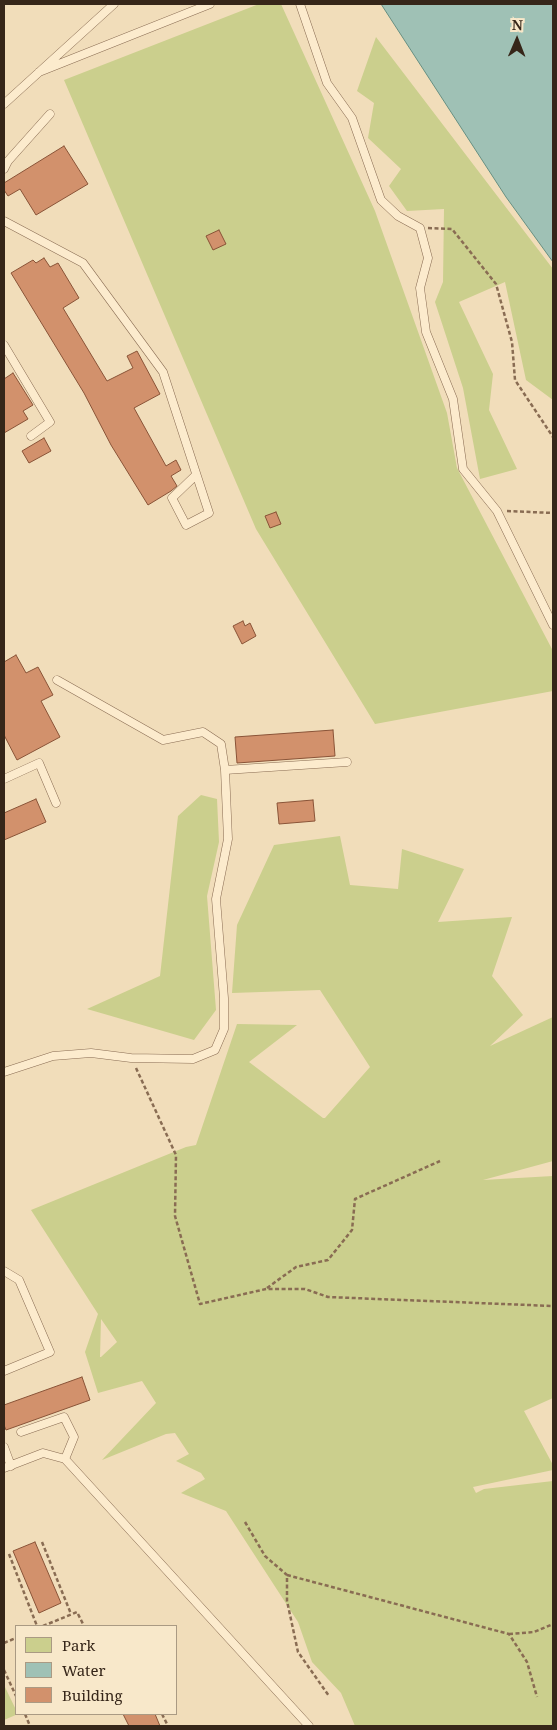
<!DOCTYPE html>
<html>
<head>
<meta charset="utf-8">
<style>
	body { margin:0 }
	#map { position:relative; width:557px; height:1730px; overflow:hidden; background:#f1ddba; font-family:"Noto Serif",serif }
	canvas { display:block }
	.frame { position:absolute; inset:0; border:5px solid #362619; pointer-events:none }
	.legend { position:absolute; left:15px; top:1625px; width:162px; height:90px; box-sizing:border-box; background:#f8e8ca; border:1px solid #aa9a83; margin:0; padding:6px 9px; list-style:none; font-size:15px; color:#362619 }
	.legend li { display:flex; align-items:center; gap:10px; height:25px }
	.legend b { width:25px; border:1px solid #aa9a83 }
	.north { position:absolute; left:492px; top:15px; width:50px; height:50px; -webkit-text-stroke:4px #f8e8ca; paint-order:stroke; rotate:1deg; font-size:14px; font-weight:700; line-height:20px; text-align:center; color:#362619 }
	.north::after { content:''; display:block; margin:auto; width:18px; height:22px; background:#362619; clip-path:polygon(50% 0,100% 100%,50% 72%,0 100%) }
</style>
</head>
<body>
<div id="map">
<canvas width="557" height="1730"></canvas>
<div class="frame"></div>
<ul class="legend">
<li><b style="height:14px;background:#cbcf8d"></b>Park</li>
<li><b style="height:14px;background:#9fc1b5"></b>Water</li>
<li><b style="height:14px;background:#d2916c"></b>Building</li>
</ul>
<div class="north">N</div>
</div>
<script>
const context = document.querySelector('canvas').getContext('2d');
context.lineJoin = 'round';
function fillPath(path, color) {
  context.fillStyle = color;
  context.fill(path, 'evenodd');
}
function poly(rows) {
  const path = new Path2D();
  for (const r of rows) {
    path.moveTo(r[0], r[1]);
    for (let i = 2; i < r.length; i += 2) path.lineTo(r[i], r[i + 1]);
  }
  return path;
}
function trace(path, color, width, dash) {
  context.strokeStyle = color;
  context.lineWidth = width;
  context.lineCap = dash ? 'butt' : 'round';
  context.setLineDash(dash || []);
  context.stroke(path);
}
const green = poly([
	[259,4,281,4,375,211,447,413,457,468,553,651,553,691,375,724,256,529,64,80],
	[376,37,553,269,553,400,526,380,505,282,459,302,493,374,489,410,517,469,480,479,463,388,435,302,443,282,444,209,407,211,389,186,401,169,368,138,374,103,357,91],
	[201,795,217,799,219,842,207,896,216,1010,194,1040,87,1009,160,976,178,816],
	[340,836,350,885,398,889,402,849,464,869,438,922,512,917,492,976,523,1015,490,1046,553,1017,553,1161,483,1180,553,1176,553,1398,524,1411,553,1465,553,1470,473,1487,476,1493,484,1489,553,1481,553,1726,355,1726,341,1693,312,1662,298,1622,226,1511,181,1493,205,1479,201,1473,176,1461,189,1454,175,1433,166,1434,102,1460,156,1403,142,1381,98,1393,85,1352,98,1314,31,1210,186,1147,196,1145,237,1024,297,1025,249,1062,323,1118,325,1118,370,1067,320,990,232,993,237,925,274,845],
	[101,1319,117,1342,101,1357,100,1357],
	[4,1685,18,1714,4,1720]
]);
const water = poly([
	[381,4,553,4,553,262,506,197,381,4]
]);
const building = poly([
	[64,146,88,184,36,215,20,189,8,196,4,190,4,183,64,146],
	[219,230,226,244,213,250,206,236,219,230],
	[44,258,50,267,58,263,79,298,63,308,107,381,133,368,127,356,137,351,160,394,134,408,166,466,176,460,181,470,171,476,177,486,171,491,148,505,111,445,84,393,11,273,33,260,36,263,44,258],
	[13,373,33,405,23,411,28,419,4,433,4,379,13,373],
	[44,438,51,451,29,463,22,451,44,438],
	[276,512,281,524,270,528,265,516,276,512],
	[243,621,245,626,250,623,256,636,242,644,233,626,243,621],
	[16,655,26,673,38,667,53,695,41,701,60,737,17,760,4,735,4,662,16,655],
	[333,730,335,756,237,763,235,737,333,730],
	[36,799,46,822,4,840,4,813,36,799],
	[313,800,315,821,279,824,277,803,313,800],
	[82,1377,90,1400,6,1430,4,1425,4,1405,82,1377],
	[35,1542,61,1603,39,1613,13,1551,35,1542],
	[123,1714,155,1714,160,1726,129,1726,123,1714]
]);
const path = poly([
	[428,228,452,229,496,284,512,342,515,380,553,437],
	[507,511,553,513],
	[136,1068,176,1155,175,1216,200,1304,266,1289,305,1289,328,1297,553,1306],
	[267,1288,296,1267,328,1260,352,1230,355,1199,440,1161],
	[245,1522,265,1556,287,1575,287,1601,298,1652,329,1696],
	[42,1542,71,1614],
	[9,1554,37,1626],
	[287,1575,509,1634,527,1662,537,1697],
	[43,1626,77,1612,84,1626],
	[509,1634,534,1632,553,1624],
	[4,1643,16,1638],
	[4,1670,16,1696],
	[25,1714,30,1726],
	[162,1714,168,1726]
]);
const lane = poly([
	[300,4,327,83,352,118,381,200,398,216,420,228,428,258,420,288,426,332,453,399,463,469,497,511,553,625],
	[39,72,210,4],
	[4,104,114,4],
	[4,169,8,161,50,114],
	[4,221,83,263,163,372,209,513,186,525,172,498,196,475],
	[4,345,50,422,31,436],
	[57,680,163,740,203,732,221,744,225,770],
	[4,779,39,763,56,803],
	[4,1072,53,1056,91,1053,131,1058,193,1059,215,1050,224,1029,224,998,216,899,228,839,225,770,347,762],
	[4,1271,19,1280,50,1352,4,1371],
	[21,1432,64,1417,74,1437,65,1459],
	[4,1447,11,1466],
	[4,1468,43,1453,65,1459,309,1726]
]);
fillPath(green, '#cbcf8d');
fillPath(water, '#9fc1b5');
trace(water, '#668f82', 1);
fillPath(building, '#d2916c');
trace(building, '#895337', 1);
trace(lane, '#896c53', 9);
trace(path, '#896c53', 2.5, [4, 2.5]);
trace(lane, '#fcebcd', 8);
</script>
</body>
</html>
